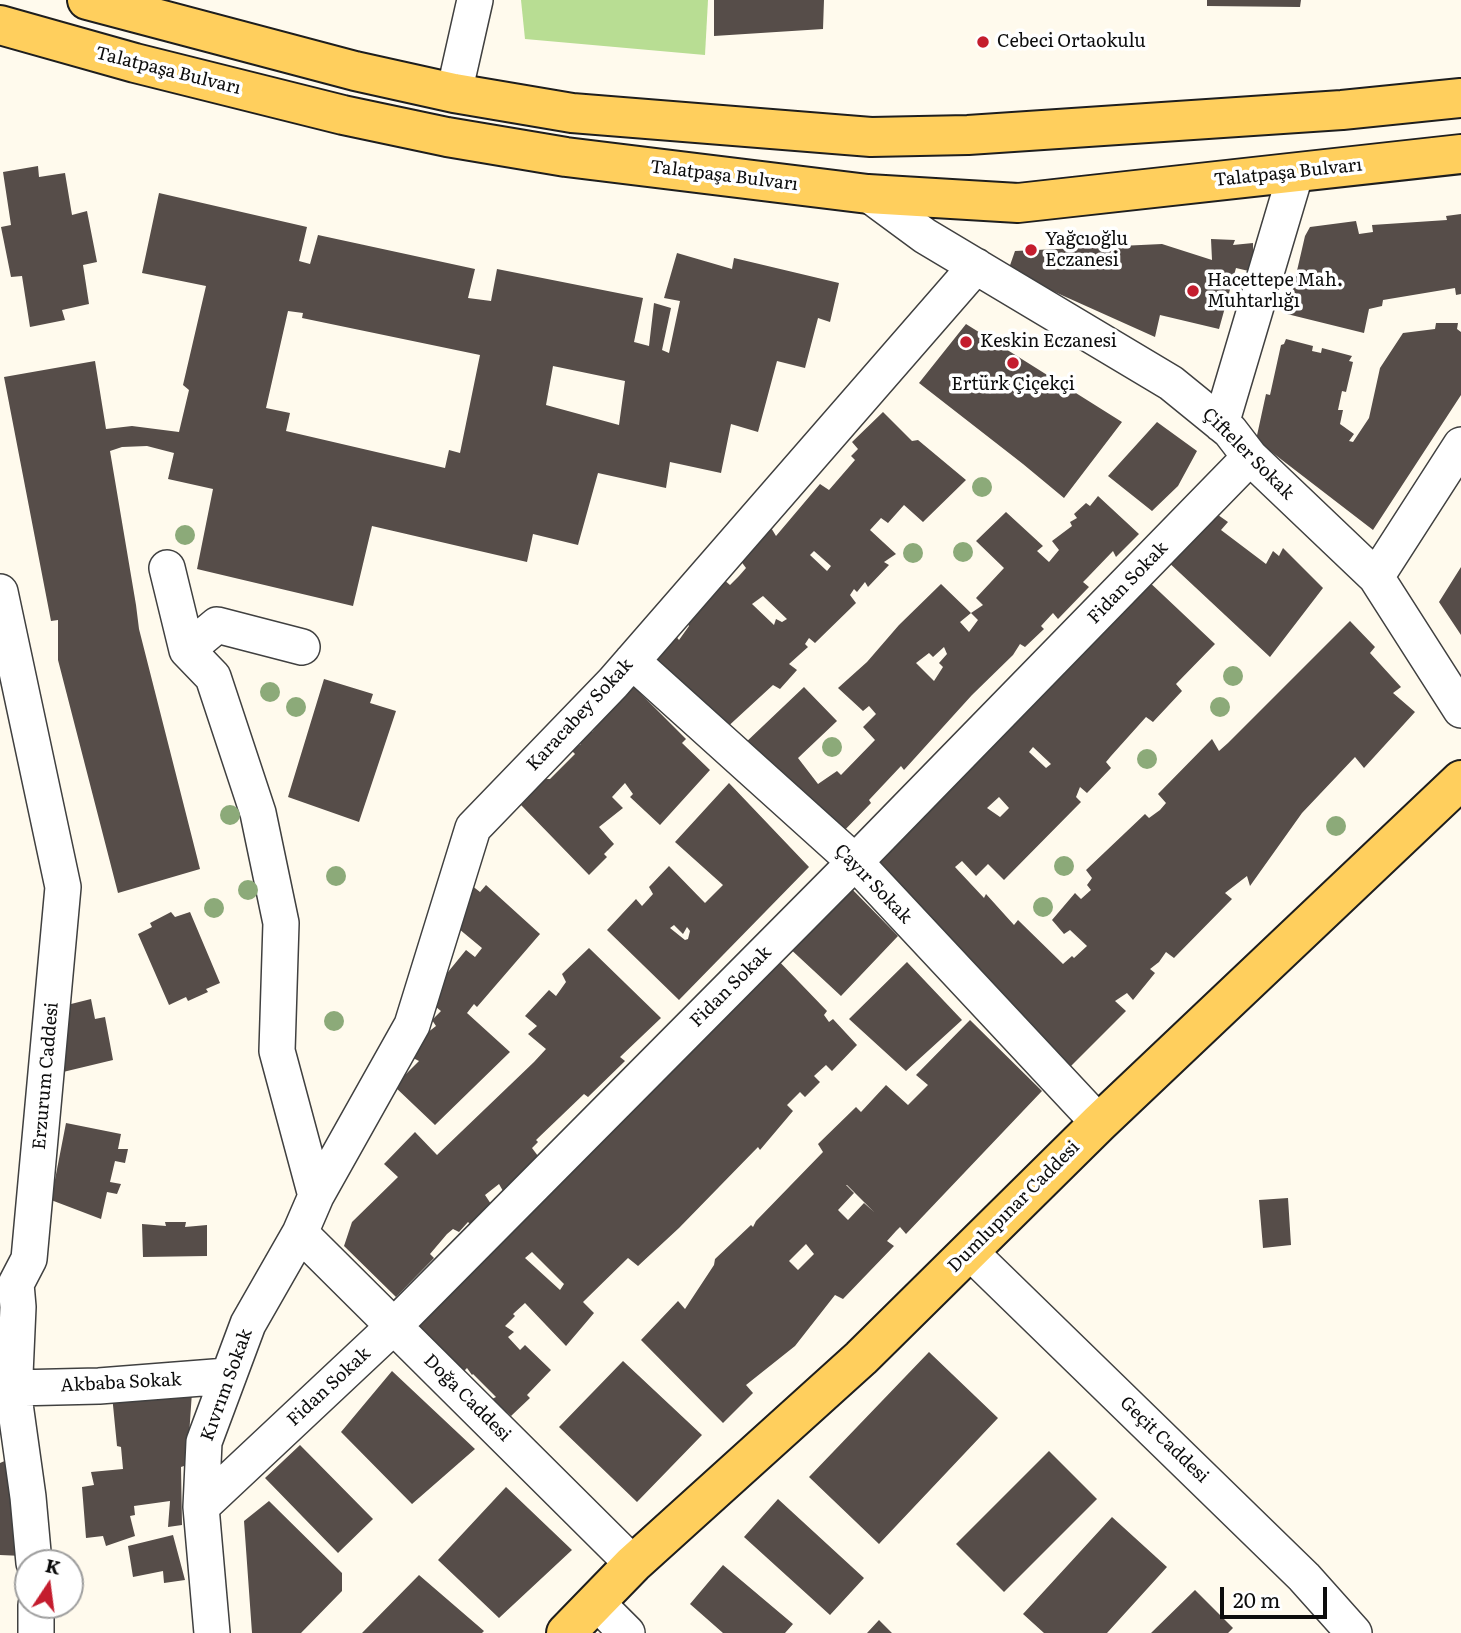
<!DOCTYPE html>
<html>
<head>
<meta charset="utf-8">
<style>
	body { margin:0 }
	#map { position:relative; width:1461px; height:1633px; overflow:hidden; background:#fffaed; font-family:Literata,serif }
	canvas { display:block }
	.north { position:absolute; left:14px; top:1549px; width:70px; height:70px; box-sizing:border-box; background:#fff; border:2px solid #9e9e9e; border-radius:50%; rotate:13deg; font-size:19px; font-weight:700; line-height:28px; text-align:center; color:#0d0d0d }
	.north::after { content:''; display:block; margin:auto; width:24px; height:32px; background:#c41d2e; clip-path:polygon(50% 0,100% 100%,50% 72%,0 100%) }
	.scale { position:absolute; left:1220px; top:1587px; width:107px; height:32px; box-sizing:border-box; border:4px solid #0d0d0d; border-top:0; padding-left:9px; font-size:21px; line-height:24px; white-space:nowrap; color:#0d0d0d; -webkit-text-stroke:5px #fff; paint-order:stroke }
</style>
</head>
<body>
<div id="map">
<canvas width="1461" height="1633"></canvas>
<div class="north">K</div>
<div class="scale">20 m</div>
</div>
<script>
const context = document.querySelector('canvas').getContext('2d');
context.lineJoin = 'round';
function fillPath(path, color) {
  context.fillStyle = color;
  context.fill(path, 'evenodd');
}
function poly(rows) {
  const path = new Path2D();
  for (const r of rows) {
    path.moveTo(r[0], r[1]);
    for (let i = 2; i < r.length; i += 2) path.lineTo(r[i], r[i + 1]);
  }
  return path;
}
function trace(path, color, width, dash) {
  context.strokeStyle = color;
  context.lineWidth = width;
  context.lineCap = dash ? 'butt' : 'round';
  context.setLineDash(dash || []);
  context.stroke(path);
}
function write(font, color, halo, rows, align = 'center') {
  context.font = font + ' Literata,serif';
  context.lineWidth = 7;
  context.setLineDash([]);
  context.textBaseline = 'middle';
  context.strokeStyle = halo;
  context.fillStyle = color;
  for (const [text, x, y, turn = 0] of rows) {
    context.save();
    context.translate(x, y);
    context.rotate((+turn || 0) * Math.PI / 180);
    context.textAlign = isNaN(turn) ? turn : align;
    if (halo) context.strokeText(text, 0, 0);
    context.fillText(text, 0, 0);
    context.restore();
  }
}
const forest = poly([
	[521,0,708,0,705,55,525,39]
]);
const building = poly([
	[714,0,824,0,823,29,714,36],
	[1207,0,1301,0,1300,7,1207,6],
	[38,166,39,177,65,173,72,215,87,211,97,262,83,265,89,304,62,310,65,320,30,327,22,276,11,277,1,227,11,225,3,172],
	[159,193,307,227,299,261,310,264,318,235,475,269,468,298,491,301,497,269,643,298,634,342,649,346,654,303,671,308,662,350,669,353,680,301,664,298,677,253,732,269,734,258,839,283,830,322,818,318,805,368,777,361,758,432,731,424,721,473,670,462,666,488,598,473,578,545,533,534,527,562,372,526,353,606,197,569,213,489,168,479,174,453,147,446,122,447,110,451,136,605,139,629,200,869,118,893,58,660,58,620,51,621,4,377,95,361,106,429,132,426,179,432,189,390,183,385,206,286,142,273],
	[288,311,303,313,302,318,480,355,460,453,449,450,445,468,286,431,290,413,266,408],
	[553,366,625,381,619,425,546,405],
	[1461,214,1461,294,1456,295,1455,288,1383,300,1382,306,1369,309,1364,333,1287,314,1305,236,1310,227,1356,221,1359,234,1373,232,1372,225,1447,220,1446,216],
	[1211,239,1235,240,1233,245,1253,243,1253,272,1236,268,1219,329,1160,315,1155,337,1008,271,1015,251,1162,244,1212,260],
	[1436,323,1458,323,1457,329,1461,332,1461,395,1373,530,1256,440,1266,394,1270,395,1281,345,1284,344,1286,339,1313,346,1312,351,1321,353,1322,348,1352,356,1349,361,1353,362,1346,392,1342,391,1338,410,1343,410,1340,424,1354,434,1349,441,1353,442,1369,418,1380,368,1403,333,1435,329],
	[966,324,1122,422,1064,498,1023,464,919,383],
	[883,412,912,441,918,440,966,480,923,522,904,505,888,523,881,518,870,530,896,554,884,562,889,565,868,587,865,582,857,592,854,589,850,595,856,603,815,643,809,638,805,644,808,647,789,664,797,670,780,689,773,685,723,731,651,659,674,634,679,640,689,626,685,618,723,579,730,585,739,576,746,568,740,560,770,526,776,536,820,484,829,490,855,460,851,456,858,449,852,442],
	[814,551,831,566,827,571,810,555],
	[763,596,787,619,782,622,776,619,774,625,752,604],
	[1157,422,1197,451,1178,486,1152,511,1108,476],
	[1098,496,1139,534,1116,557,1113,551,1088,577,1083,582,1089,587,1058,619,1053,613,1041,626,1044,629,1025,647,1020,644,1013,655,972,695,904,770,901,766,869,800,871,803,838,837,743,745,804,687,837,721,798,758,818,784,837,771,841,775,875,740,863,727,876,714,869,706,863,711,838,688,867,662,899,625,941,584,971,613,960,622,969,632,978,620,971,613,983,605,976,598,1004,568,976,541,1006,512,1043,546,1037,551,1049,562,1059,550,1052,541,1072,526,1070,522,1077,518,1074,514,1086,503,1090,506],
	[944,647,947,654,939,663,943,667,934,681,916,663,929,653,933,657],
	[1211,510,1228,522,1221,530,1266,564,1273,551,1279,556,1283,548,1323,588,1270,657,1165,559],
	[1461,567,1461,635,1439,602],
	[1145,578,1215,644,1176,684,1182,691,1153,722,1146,717,1111,756,1106,762,1111,768,1087,793,1080,787,1076,797,1081,802,1004,880,988,864,976,876,962,861,955,867,984,898,986,894,1014,925,1018,920,1063,964,1072,956,1074,958,1087,946,1070,930,1064,934,1052,920,1075,893,1081,899,1091,890,1087,885,1092,878,1086,870,1145,814,1149,818,1160,810,1166,803,1158,794,1212,739,1219,751,1228,743,1350,621,1375,647,1370,653,1401,687,1393,693,1415,712,1364,768,1355,757,1302,813,1250,886,1247,876,1225,893,1232,899,1174,958,1166,952,1159,962,1150,969,1155,973,1133,1000,1127,993,1115,1001,1126,1011,1066,1071,866,867],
	[1033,747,1051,764,1046,768,1029,752],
	[999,797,1009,808,1000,817,987,808],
	[324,679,373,694,370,703,396,711,359,822,288,797],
	[632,685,686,739,682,743,710,770,660,825,630,797,633,794,625,783,612,797,623,808,599,827,614,844,604,854,607,857,589,875,521,805,545,779,550,779,575,754,571,750,581,744,575,738,585,726,592,732],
	[729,783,809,867,679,1000,607,930,636,899,642,906,653,894,649,887,669,866,705,903,723,885,675,842],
	[674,925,683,934,687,927,690,931,688,939,685,940,670,928],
	[846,883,898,936,841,996,786,945],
	[471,885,480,892,486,885,540,934,477,1007,474,1004,467,1013,510,1052,435,1125,394,1086,419,1061,411,1057,427,1033,436,1026,432,1020,441,1011,426,999,466,950,475,957,482,948,453,924],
	[171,912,175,917,190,912,220,983,206,989,208,992,188,1001,186,997,169,1005,138,934,152,927,150,923],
	[589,948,661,1018,620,1057,625,1061,588,1097,584,1094,536,1140,538,1142,532,1148,538,1156,503,1191,499,1184,485,1195,491,1204,470,1224,468,1222,459,1232,453,1229,447,1234,430,1254,434,1258,396,1297,344,1246,352,1222,398,1177,384,1164,415,1132,437,1155,534,1062,546,1049,528,1034,537,1026,525,1016,549,990,556,996,566,982,562,974],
	[772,954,827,1011,824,1015,829,1022,833,1019,857,1045,832,1071,826,1065,814,1076,820,1082,805,1097,800,1092,787,1105,793,1111,760,1150,758,1147,679,1228,638,1266,628,1258,583,1302,594,1313,566,1346,525,1303,513,1314,515,1316,505,1326,514,1332,508,1337,520,1350,525,1345,551,1370,527,1395,530,1398,511,1416,492,1399,496,1397,473,1374,472,1375,467,1368,462,1373,409,1319,469,1271,472,1273,480,1265,473,1260],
	[532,1252,564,1284,560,1290,525,1258],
	[907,962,962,1020,906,1071,849,1019],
	[91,999,95,1019,105,1017,113,1060,63,1072,59,1007],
	[970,1020,1042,1091,906,1234,900,1227,896,1231,887,1241,894,1246,843,1299,835,1295,795,1346,746,1385,753,1393,723,1423,641,1340,678,1301,685,1309,714,1265,715,1259,751,1225,753,1227,756,1221,823,1152,818,1144,856,1107,861,1112,886,1085,908,1105,928,1085,916,1075],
	[846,1185,847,1185,874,1212,864,1203,848,1220,838,1210,854,1193],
	[806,1244,814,1254,798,1270,789,1261],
	[66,1123,121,1134,118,1149,128,1149,125,1163,115,1161,110,1182,121,1184,117,1194,107,1192,101,1219,51,1200],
	[1288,1198,1291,1245,1263,1248,1259,1200],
	[165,1222,186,1222,185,1227,207,1225,207,1256,143,1257,142,1224,166,1226],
	[929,1352,998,1418,879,1544,809,1477],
	[623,1361,702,1435,637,1502,559,1427],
	[392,1371,475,1449,412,1504,341,1432],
	[192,1392,187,1465,181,1467,182,1525,168,1527,170,1501,134,1506,135,1515,130,1516,135,1536,106,1546,103,1536,86,1538,82,1487,94,1485,91,1472,123,1469,121,1447,117,1446,112,1395],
	[300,1445,373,1519,338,1553,265,1478],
	[1049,1451,1097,1499,1004,1592,956,1544],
	[16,1456,23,1556,0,1555,0,1463],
	[506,1487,572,1550,499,1618,438,1560],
	[778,1499,864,1578,830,1615,744,1537],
	[269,1501,342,1573,342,1591,301,1633,252,1633,244,1521],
	[1112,1517,1167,1567,1107,1633,1044,1633,1023,1614],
	[173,1535,185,1580,164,1583,163,1571,133,1577,128,1546],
	[723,1565,793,1624,785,1633,723,1633,690,1604],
	[419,1575,484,1631,482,1633,362,1633],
	[1195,1590,1233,1628,1228,1633,1151,1633],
	[879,1620,892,1633,867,1633]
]);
const minor = poly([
	[454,93,475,0],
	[868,194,925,236,1171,383,1230,431,1250,457,1376,577,1461,710],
	[1221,424,1296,172],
	[167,568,187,650,213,677,258,813,281,923,277,1051,316,1196],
	[1376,577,1461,445],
	[0,592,63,887,29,1259,16,1284,18,1307,14,1397,28,1497,34,1563],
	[187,650,217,625,302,647],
	[632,661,855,862,1099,1123],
	[300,1233,633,1564],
	[969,1251,1304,1577,1354,1633],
	[14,1388,99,1386,227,1376],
	[201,1507,394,1326,855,862,1250,457],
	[596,1602,627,1633],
	[36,1605,36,1633],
	[212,1633,201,1507,204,1442,248,1324,300,1233,316,1196,412,1025,473,828,613,683,976,266]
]);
const major = poly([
	[87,0,355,71,454,93,572,113,871,137,968,135,1342,110,1461,98],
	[0,25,135,63,343,115,447,137,566,157,868,194,1018,203,1461,154],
	[566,1633,633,1564,861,1358,1099,1123,1461,780]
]);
const trees = [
	[982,487],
	[185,535],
	[963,552],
	[913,553],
	[1233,676],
	[270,692],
	[296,707],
	[1220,707],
	[832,747],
	[1147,759],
	[230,815],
	[1336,826],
	[1064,866],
	[336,876],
	[248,890],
	[1043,907],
	[214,908],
	[334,1021]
];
const markers = [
	[983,42,7,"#c41d2e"],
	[1031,250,7,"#c41d2e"],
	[1193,291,7,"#c41d2e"],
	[966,342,7,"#c41d2e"],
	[1013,363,7,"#c41d2e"]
];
const poiNames = [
	["Cebeci Ortaokulu",997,42],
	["Yağcıoğlu",1045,240],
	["Eczanesi",1045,261],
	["Hacettepe Mah.",1207,281],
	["Muhtarlığı",1207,302],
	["Keskin Eczanesi",980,342],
	["Ertürk Çiçekçi",1013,385,"center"]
];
const streetNames = [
	["Talatpaşa Bulvarı",168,71,14],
	["Talatpaşa Bulvarı",1288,173,-6],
	["Talatpaşa Bulvarı",724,176,7],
	["Çifteler Sokak",1248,454,45],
	["Fidan Sokak",1128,583,-46],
	["Karacabey Sokak",580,715,-47],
	["Çayır Sokak",873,884,46],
	["Fidan Sokak",731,987,-45],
	["Erzurum Caddesi",46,1076,-85],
	["Dumlupınar Caddesi",1014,1207,-45],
	["Akbaba Sokak",121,1383,-3],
	["Kıvrım Sokak",227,1385,-70],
	["Fidan Sokak",329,1387,-43],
	["Doğa Caddesi",467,1398,45],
	["Geçit Caddesi",1164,1440,44]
];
fillPath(forest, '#b8dd93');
fillPath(building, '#564d49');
trace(minor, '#404040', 38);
trace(major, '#1e1e1e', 42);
trace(minor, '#fff', 35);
trace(major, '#ffcf5d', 38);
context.fillStyle = '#8caa79';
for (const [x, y] of trees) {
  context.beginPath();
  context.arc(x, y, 10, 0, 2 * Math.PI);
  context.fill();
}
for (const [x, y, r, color] of markers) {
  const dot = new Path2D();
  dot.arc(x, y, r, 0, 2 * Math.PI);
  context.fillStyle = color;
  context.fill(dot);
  trace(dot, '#fff', 2.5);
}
write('18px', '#0d0d0d', '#fff', poiNames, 'left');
write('18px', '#0d0d0d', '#fff', streetNames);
</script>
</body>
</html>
